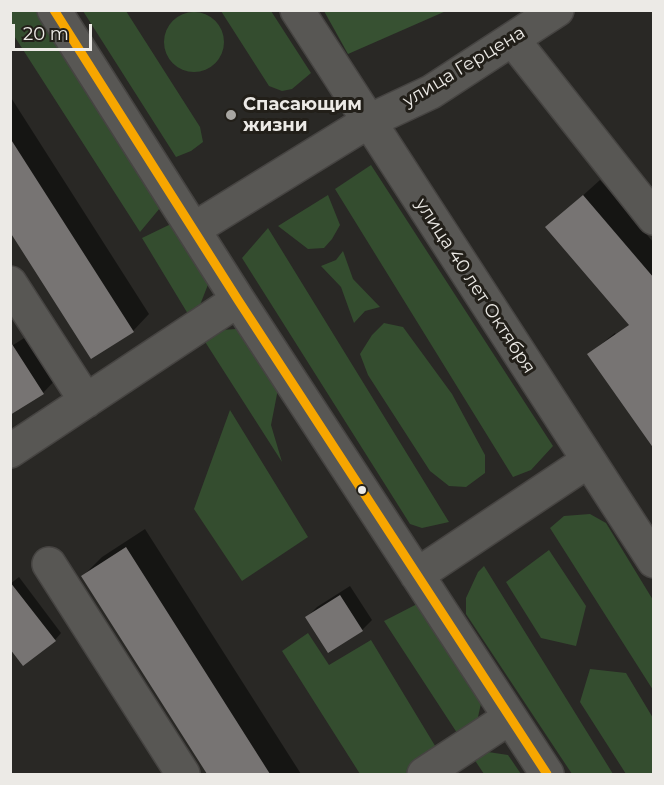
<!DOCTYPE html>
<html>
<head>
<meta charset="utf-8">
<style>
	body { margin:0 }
	#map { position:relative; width:664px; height:785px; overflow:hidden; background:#292825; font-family:Montserrat,sans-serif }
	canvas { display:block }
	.frame { position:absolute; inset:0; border:12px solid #eceae6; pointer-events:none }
	.scale { position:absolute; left:12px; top:24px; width:80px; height:27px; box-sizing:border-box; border:3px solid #eceae6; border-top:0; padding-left:8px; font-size:18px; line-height:21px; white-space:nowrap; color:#eceae6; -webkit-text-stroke:4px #221f19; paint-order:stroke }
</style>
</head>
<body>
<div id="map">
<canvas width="664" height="785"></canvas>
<div class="frame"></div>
<div class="scale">20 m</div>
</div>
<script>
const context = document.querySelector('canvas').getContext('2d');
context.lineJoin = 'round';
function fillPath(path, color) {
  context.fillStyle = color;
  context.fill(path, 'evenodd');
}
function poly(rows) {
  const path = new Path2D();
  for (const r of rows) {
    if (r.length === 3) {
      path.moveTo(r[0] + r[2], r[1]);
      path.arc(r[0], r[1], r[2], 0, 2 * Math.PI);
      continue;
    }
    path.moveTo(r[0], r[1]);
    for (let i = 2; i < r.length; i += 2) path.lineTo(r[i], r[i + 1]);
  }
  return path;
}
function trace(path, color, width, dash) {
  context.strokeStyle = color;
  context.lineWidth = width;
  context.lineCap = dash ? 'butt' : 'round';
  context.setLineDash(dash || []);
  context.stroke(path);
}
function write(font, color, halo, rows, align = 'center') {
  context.font = font + ' Montserrat,sans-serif';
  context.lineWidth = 6;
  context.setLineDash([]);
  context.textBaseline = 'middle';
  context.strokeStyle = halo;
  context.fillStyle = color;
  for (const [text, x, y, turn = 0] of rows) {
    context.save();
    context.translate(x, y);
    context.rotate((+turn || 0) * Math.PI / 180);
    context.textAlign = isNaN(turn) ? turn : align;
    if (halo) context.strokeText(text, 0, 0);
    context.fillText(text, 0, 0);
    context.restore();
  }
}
const green = poly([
	[11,11,36,11,160,208,140,232,11,31],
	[83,11,126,11,200,127,203,142,191,151,176,157],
	[221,11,271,11,311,73,292,89,282,91,269,86],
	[194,42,30],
	[371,165,553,446,531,470,513,477,335,189],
	[328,195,340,225,332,239,324,248,308,249,278,226],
	[173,223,209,282,200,305,188,314,142,238],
	[268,228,449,522,422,528,410,524,242,258],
	[343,251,353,279,380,307,365,311,354,323,341,287,321,266,336,260],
	[384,323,403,327,452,394,485,455,485,473,466,487,449,486,430,471,368,375,360,354,372,335],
	[236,329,278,389,271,425,282,462,202,337,222,330],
	[230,410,308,537,242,581,194,509],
	[590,514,606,523,653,600,653,690,550,528,564,516],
	[549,550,586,606,576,646,541,638,506,582],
	[484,566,613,774,572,774,466,614,466,598,478,572],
	[419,603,482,699,478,717,470,734,461,739,384,621],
	[308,633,329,665,371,640,440,754,408,774,360,774,282,651],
	[590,669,626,673,653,718,653,774,626,774,580,702],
	[488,752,508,755,521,774,484,774,472,756]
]);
const forest = poly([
	[324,11,446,11,348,54]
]);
const shadow = poly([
	[10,96,149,314,133,331,10,229],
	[600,180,654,243,654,352,548,227],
	[32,333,59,376,43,393,10,347],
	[615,333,654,387,589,354],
	[145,529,301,774,209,774,83,576,102,557],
	[19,577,61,633,55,640,10,584],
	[350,586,372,620,362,630,307,617,317,607]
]);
const building = poly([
	[10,138,134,332,91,359,10,232],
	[583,195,654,278,654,449,587,354,629,325,545,227],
	[10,341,44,394,10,415],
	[126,547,270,774,207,774,81,576],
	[10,582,56,641,23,666,10,649],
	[340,595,363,631,328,653,305,617]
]);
const minor = poly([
	[54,10,238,300,547,774],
	[297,10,654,561],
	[513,40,654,218],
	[194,229,369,121,431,92,557,10],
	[10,283,86,401],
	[10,451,238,300],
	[49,564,183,774],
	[417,575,588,461],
	[424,774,509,718]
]);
const bus1 = poly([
	[54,10,238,300,547,774]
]);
const markers = [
	[231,115,6,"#a8a6a2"],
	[362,490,5,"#eceae6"]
];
const streetNames = [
	["улица Герцена",464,67,-31],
	["улица 40 лет Октября",475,286,57]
];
const poiNames = [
	["Спасающим",243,105],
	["жизни",243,126]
];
fillPath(green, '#344d2f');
fillPath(forest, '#375132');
fillPath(shadow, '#0007');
fillPath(building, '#777473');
trace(minor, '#464442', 36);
trace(minor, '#585754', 33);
trace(bus1, '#f7a600', 9);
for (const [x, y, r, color] of markers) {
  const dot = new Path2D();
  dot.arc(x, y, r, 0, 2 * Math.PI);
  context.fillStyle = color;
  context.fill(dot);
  trace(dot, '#221f19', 2);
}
write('18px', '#eceae6', '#221f19', streetNames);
write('bold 18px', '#eceae6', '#221f19', poiNames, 'left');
</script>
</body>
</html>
